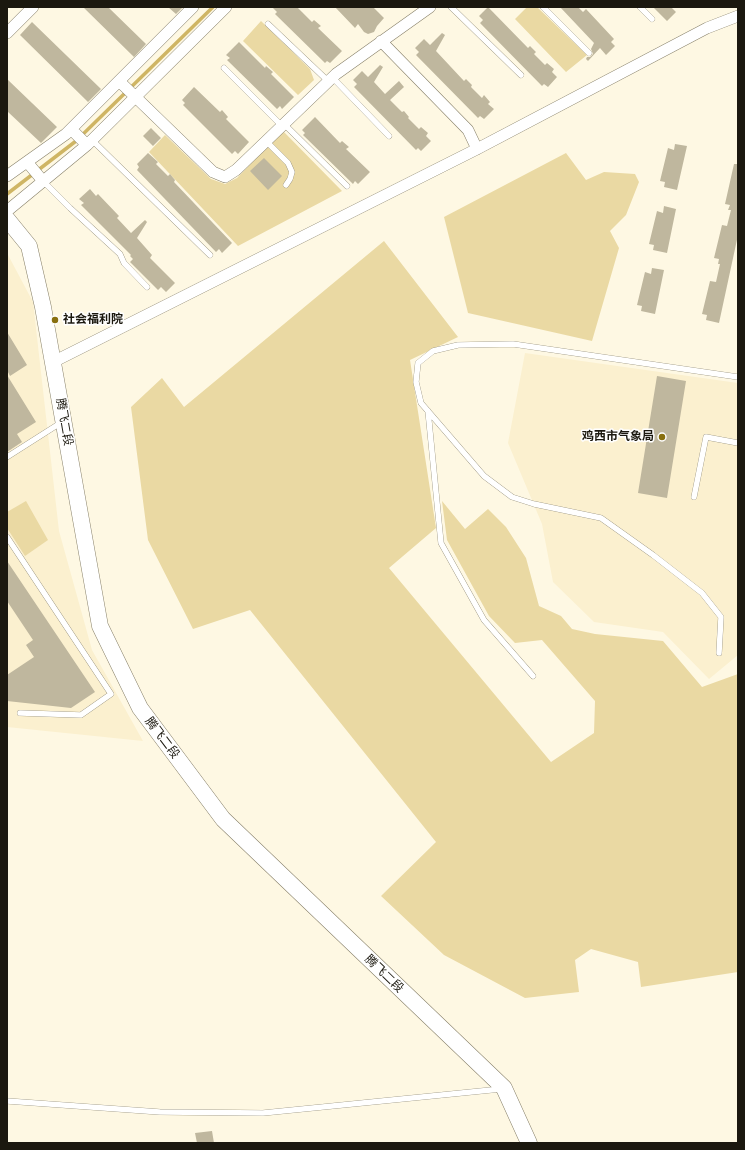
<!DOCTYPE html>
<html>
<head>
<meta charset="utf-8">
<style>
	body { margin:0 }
	#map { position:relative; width:745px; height:1150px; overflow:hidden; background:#fef8e3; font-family:"IBM Plex Serif",serif }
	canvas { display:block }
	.frame { position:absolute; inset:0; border:8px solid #1b180f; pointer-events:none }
</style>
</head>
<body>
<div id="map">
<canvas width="745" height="1150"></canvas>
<div class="frame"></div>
</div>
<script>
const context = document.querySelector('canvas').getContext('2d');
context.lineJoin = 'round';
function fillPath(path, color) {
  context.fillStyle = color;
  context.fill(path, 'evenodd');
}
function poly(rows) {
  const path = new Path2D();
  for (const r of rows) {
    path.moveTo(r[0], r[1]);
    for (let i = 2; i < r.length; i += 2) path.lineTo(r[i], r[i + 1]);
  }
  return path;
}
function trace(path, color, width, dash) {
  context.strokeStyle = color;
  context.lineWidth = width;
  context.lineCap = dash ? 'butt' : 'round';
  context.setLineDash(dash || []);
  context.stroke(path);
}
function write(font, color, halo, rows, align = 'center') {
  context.font = font + ' "IBM Plex Serif","Noto Sans SC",serif';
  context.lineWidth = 3;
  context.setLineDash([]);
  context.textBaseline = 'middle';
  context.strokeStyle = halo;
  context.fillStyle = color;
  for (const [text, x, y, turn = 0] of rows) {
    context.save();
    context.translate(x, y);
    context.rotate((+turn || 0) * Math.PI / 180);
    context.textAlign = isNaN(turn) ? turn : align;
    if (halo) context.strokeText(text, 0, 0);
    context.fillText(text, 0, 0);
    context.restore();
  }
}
const built = poly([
	[7,253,33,302,59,531,92,650,143,741,7,727],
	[525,353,738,383,738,655,709,679,663,632,594,622,553,582,542,524,508,443]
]);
const green = poly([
	[527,7,537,7,587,55,566,72,515,19],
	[261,21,310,69,314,80,298,95,243,41],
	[283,131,342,191,238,246,149,152,165,135,211,179,225,184,237,178],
	[566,153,586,180,604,172,635,174,639,182,626,215,610,231,619,248,592,341,468,313,444,217],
	[384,241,458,337,410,360,436,528,389,568,551,762,594,733,595,701,542,640,515,643,489,616,447,540,442,501,465,529,488,509,506,527,526,558,539,606,561,616,572,629,595,634,663,641,702,687,738,674,738,972,641,987,638,962,591,949,575,960,579,992,525,998,444,955,381,896,436,842,250,610,193,629,148,540,131,407,162,378,184,407],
	[26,501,48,540,25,556,7,528,7,512]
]);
const stream = poly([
	[7,194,76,141,213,7]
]);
const building = poly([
	[83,7,108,7,146,44,134,57],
	[168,7,183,7,176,14],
	[272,7,297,7,312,22,314,20,321,26,318,28,342,51,330,63,327,61,325,63,275,14,277,12],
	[335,7,373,7,384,18,377,26,374,32,368,34,364,32,358,24,355,28],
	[488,7,528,48,530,46,536,52,534,54,545,65,547,63,554,69,552,72,557,77,548,87,544,84,542,86,480,23,483,20,479,16],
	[560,7,578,7,583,12,586,9,614,39,611,42,615,46,606,55,600,48,588,61,586,59,587,57,590,57,593,54,591,49,594,43],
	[653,7,671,7,676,12,667,21],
	[32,22,101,89,88,102,20,35],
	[442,33,445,35,436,51,464,81,466,79,472,85,471,87,482,98,484,95,490,102,488,104,494,109,484,119,480,116,478,118,416,55,419,52,415,48,424,39,430,45],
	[239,42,265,68,266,66,273,72,271,74,294,97,282,109,280,106,277,109,227,60,230,58,226,55],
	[380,65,383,67,374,82,385,94,399,81,404,87,390,100,402,112,404,111,409,117,408,118,419,129,421,127,428,133,426,136,431,141,421,151,418,148,416,150,354,87,357,84,353,80,362,71,368,77],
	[7,79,57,127,41,143,7,111],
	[194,87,220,112,222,110,228,117,226,119,249,142,238,154,235,151,232,154,183,105,185,103,182,100],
	[315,117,340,143,342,141,349,147,346,149,370,172,358,184,355,181,353,184,303,135,305,133,302,130],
	[151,128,161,138,153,146,143,136],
	[675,144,687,146,677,190,664,187,665,182,660,181,668,148,674,150],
	[148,153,158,162,156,164,168,176,170,174,175,180,174,182,232,243,222,253,219,249,216,252,137,170,139,167,137,164],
	[264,158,282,176,268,190,250,171],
	[734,164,738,164,738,235,719,323,706,320,707,315,702,314,710,281,716,282,720,264,718,264,719,259,714,258,722,225,727,226,731,210,728,210,730,205,725,204],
	[90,189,96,196,98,194,119,216,117,218,131,233,145,220,147,222,137,238,152,255,150,258,175,283,166,292,161,287,158,290,130,262,133,259,130,256,131,255,81,205,84,203,79,199],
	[664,206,676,209,667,253,653,250,654,245,649,244,657,211,663,213],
	[652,268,664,270,655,314,641,311,642,306,637,305,645,272,651,274],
	[7,332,27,365,10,376,7,370],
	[7,375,36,422,17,434,22,442,7,452],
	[657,376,686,381,667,498,638,493],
	[7,561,95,692,71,708,7,701,7,675,34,657,26,645,33,640,7,601],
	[212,1131,214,1143,197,1143,195,1133]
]);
const lane = poly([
	[451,7,521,75],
	[543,7,589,53],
	[640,7,652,19],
	[268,24,328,81],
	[224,68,282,126],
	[332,77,389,136],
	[284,124,347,186],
	[92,140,210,255],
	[266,141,288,163,292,172,290,179,286,185],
	[43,181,70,208,120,254,124,263,147,287],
	[428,411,441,543,484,620,533,676],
	[7,457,62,422],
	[694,497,706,437,738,443],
	[7,537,111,694,81,715,20,713],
	[719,653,721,617,702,593,653,555,601,518,534,504,512,497,484,476,421,403,416,382,418,363,433,351,458,345,513,344,738,377],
	[7,1101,160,1112,263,1113,501,1089]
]);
const street = poly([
	[7,33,33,7],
	[381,41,468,130,477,149],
	[119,81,213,172,225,177,236,170,336,74,430,7],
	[71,129,87,145],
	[27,162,43,181],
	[7,176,66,134,193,7],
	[7,211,87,145,226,7],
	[53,362,477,149,707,28,738,16]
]);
const secondary = poly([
	[7,219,29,246,43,307,100,626,140,708,223,819,504,1088,529,1143]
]);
const markers = [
	[55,320,4,"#886f0f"],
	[662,437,4,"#886f0f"]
];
const poiNames = [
	["社会福利院",63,320],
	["鸡西市气象局",654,437,"right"]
];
const streetNames = [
	["腾飞二段",64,422,80],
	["腾飞二段",162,738,53],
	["腾飞二段",384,974,44]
];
fillPath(built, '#fbf0cf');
fillPath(green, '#ead9a3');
trace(stream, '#cfb564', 3.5);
fillPath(building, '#bfb79e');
trace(lane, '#867f68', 6);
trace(street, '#867f68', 12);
trace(secondary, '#867f68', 17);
trace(lane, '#fff', 5.5);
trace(street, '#fff', 11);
trace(secondary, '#fff', 16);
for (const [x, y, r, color] of markers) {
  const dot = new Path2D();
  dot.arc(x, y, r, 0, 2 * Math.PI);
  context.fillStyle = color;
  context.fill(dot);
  trace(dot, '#fff', 1.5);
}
write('bold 12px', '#1b180f', '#fff', poiNames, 'left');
write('12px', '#1b180f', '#fff', streetNames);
</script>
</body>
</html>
